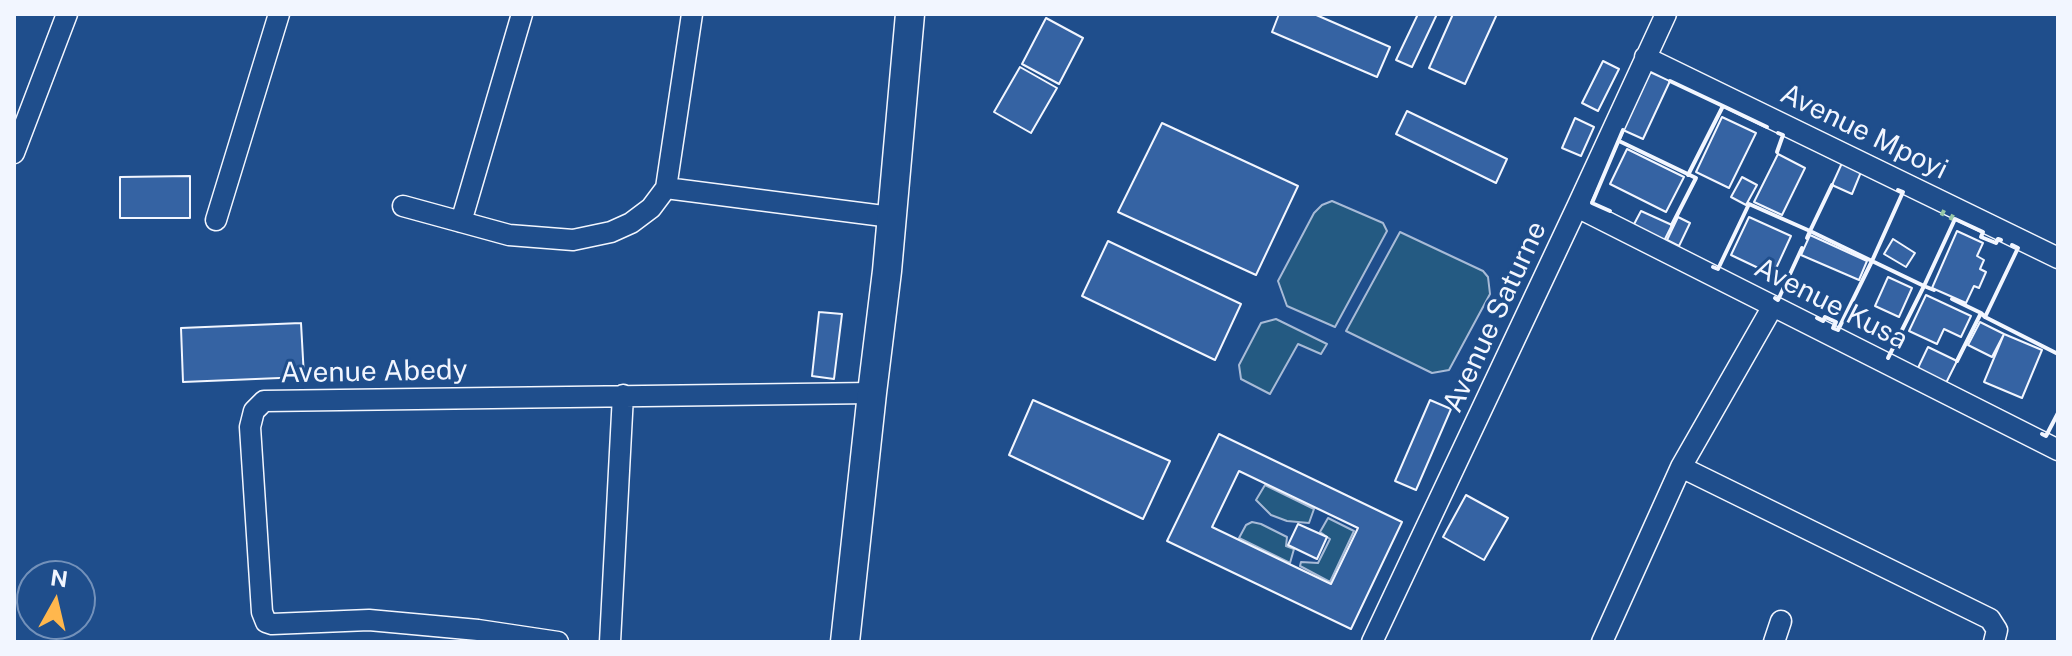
<!DOCTYPE html>
<html>
<head>
<meta charset="utf-8">
<style>
	body { margin:0 }
	#map { position:relative; width:2072px; height:656px; overflow:hidden; background:#1f4e8c; font-family:"Public Sans",sans-serif }
	canvas { display:block }
	.frame { position:absolute; inset:0; border:16px solid #f2f6ff; pointer-events:none }
	.north { position:absolute; left:16px; top:560px; width:80px; height:80px; box-sizing:border-box; background:#1f4e8c; border:2px solid #7391ba; border-radius:50%; rotate:8deg; font-size:22px; font-weight:700; line-height:32px; text-align:center; color:#f2f6ff }
	.north::after { content:''; display:block; margin:auto; width:28px; height:36px; background:#ffb74d; clip-path:polygon(50% 0,100% 100%,50% 72%,0 100%) }
</style>
</head>
<body>
<div id="map">
<canvas width="2072" height="656"></canvas>
<div class="frame"></div>
<div class="north">N</div>
</div>
<script>
const context = document.querySelector('canvas').getContext('2d');
context.lineJoin = 'round';
function fillPath(path, color) {
  context.fillStyle = color;
  context.fill(path, 'evenodd');
}
function poly(rows) {
  const path = new Path2D();
  for (const r of rows) {
    path.moveTo(r[0], r[1]);
    for (let i = 2; i < r.length; i += 2) path.lineTo(r[i], r[i + 1]);
  }
  return path;
}
function trace(path, color, width, dash) {
  context.strokeStyle = color;
  context.lineWidth = width;
  context.lineCap = dash ? 'butt' : 'round';
  context.setLineDash(dash || []);
  context.stroke(path);
}
function write(font, color, halo, rows, align = 'center') {
  context.font = font + ' "Public Sans",sans-serif';
  context.lineWidth = 6;
  context.setLineDash([]);
  context.textBaseline = 'middle';
  context.strokeStyle = halo;
  context.fillStyle = color;
  for (const [text, x, y, turn = 0] of rows) {
    context.save();
    context.translate(x, y);
    context.rotate((+turn || 0) * Math.PI / 180);
    context.textAlign = isNaN(turn) ? turn : align;
    if (halo) context.strokeText(text, 0, 0);
    context.fillText(text, 0, 0);
    context.restore();
  }
}
const green = poly([
	[1332,201,1383,223,1387,231,1335,327,1287,306,1278,281,1314,213,1322,205,1332,201],
	[1400,232,1483,271,1488,277,1490,294,1449,370,1432,373,1346,331,1400,232],
	[1276,319,1327,344,1321,354,1298,344,1270,394,1241,379,1239,365,1261,323,1276,319],
	[1265,485,1314,509,1309,523,1287,521,1271,515,1256,500,1265,485],
	[1328,518,1354,531,1330,582,1300,566,1301,562,1318,563,1330,539,1320,532,1328,518],
	[1252,522,1261,524,1287,537,1286,546,1294,549,1290,563,1239,538,1246,525,1252,522]
]);
const building = poly([
	[1279,14,1314,14,1390,47,1377,77,1272,32,1279,14],
	[1418,14,1437,14,1412,67,1396,60,1418,14],
	[1453,14,1497,14,1465,84,1429,68,1453,14],
	[1046,18,1083,38,1059,84,1022,64,1046,18],
	[1603,61,1619,69,1598,111,1582,103,1603,61],
	[1020,67,1057,88,1031,133,994,112,1020,67],
	[1650,72,1670,81,1643,139,1623,130,1650,72],
	[1407,111,1507,159,1496,183,1396,134,1407,111],
	[1722,117,1756,133,1729,188,1696,172,1722,117],
	[1575,118,1594,127,1581,156,1562,148,1575,118],
	[1162,123,1298,186,1256,275,1118,212,1162,123],
	[1627,149,1684,177,1666,212,1610,184,1627,149],
	[1778,154,1805,168,1782,215,1754,202,1778,154],
	[1842,163,1861,172,1852,194,1832,185,1842,163],
	[190,176,190,218,120,218,120,177,190,176],
	[1742,177,1757,185,1746,205,1731,197,1742,177],
	[1641,211,1672,225,1663,243,1632,228,1641,211],
	[1678,217,1690,223,1679,246,1667,240,1678,217],
	[1749,217,1791,236,1773,275,1731,255,1749,217],
	[1957,231,1983,243,1977,256,1984,260,1980,269,1986,272,1979,288,1974,286,1966,303,1932,288,1957,231],
	[1810,235,1867,261,1859,280,1801,255,1810,235],
	[1893,239,1915,253,1906,267,1884,254,1893,239],
	[1108,241,1241,304,1215,360,1082,296,1108,241],
	[1888,277,1912,288,1899,317,1875,306,1888,277],
	[1926,295,1971,316,1961,337,1944,329,1937,344,1909,331,1926,295],
	[819,312,842,314,834,379,812,376,819,312],
	[1980,322,2004,334,1992,357,1968,345,1980,322],
	[301,323,304,377,183,382,181,328,301,323],
	[2004,334,2042,350,2022,398,1984,382,2004,334],
	[1928,347,1957,361,1945,385,1916,372,1928,347],
	[1033,400,1170,461,1143,519,1009,455,1033,400],
	[1430,400,1451,409,1416,490,1395,481,1430,400],
	[1219,434,1402,522,1351,629,1167,541,1219,434],
	[1239,471,1358,528,1331,584,1212,527,1239,471],
	[1466,495,1508,518,1484,560,1443,537,1466,495],
	[1298,524,1327,537,1317,559,1288,545,1298,524]
]);
const minor = poly([
	[692,14,666,188,891,217],
	[1645,57,2058,258],
	[14,153,67,14],
	[403,206,509,235,573,240,611,232,631,223,651,208,666,188],
	[1577,207,2058,450],
	[216,220,279,14],
	[461,222,522,14],
	[1681,467,1990,619,1997,630,1994,642],
	[558,642,478,630,369,620,272,624,266,622,262,612,250,427,254,411,264,401,872,393],
	[610,642,623,395],
	[1372,642,1577,207,1666,14],
	[1602,642,1681,467,1773,306],
	[1774,642,1781,621]
]);
const secondary = poly([
	[845,642,872,393,887,271,910,14]
]);
const hedge = poly([
	[1941,212,1955,219]
]);
const wall = poly([
	[1670,81,1723,106,1688,175],
	[1723,106,1767,127],
	[1619,141,1696,178,1672,225],
	[1777,152,1783,135,1778,133],
	[1610,211,1592,203,1623,130],
	[1807,238,1810,231,1872,261,1903,192,1898,190],
	[1713,267,1718,269,1749,204,1810,231,1832,185],
	[1775,298,1778,300,1802,248],
	[1952,299,1981,313,1985,317,2018,248,2012,245],
	[1985,317,2058,354],
	[1817,318,1823,321,1825,317,1836,322,1833,328,1838,330,1872,261,1924,286,1955,219,1983,232,1981,237,1996,243,1998,239,2001,240],
	[1888,358,1924,286,1934,290],
	[1957,361,1981,313],
	[2042,434,2046,436,2058,413]
]);
const streetNames = [
	["Avenue Mpoyi",1864,132,26],
	["Avenue Kusa",1831,304,27],
	["Avenue Saturne",1495,317,-65],
	["Avenue Abedy",374,372,-1]
];
fillPath(green, '#245a82');
trace(green, '#a8bbd7', 2);
fillPath(building, '#3563a3');
trace(building, '#f2f6ff', 2);
trace(minor, '#f2f6ff', 23);
trace(secondary, '#f2f6ff', 31);
trace(minor, '#1f4e8c', 20);
trace(secondary, '#1f4e8c', 28);
trace(hedge, '#97c8a6', 6, [4, 6]);
trace(wall, '#f2f6ff', 4);
write('28px', '#f2f6ff', '#1f4e8c', streetNames);
</script>
</body>
</html>
